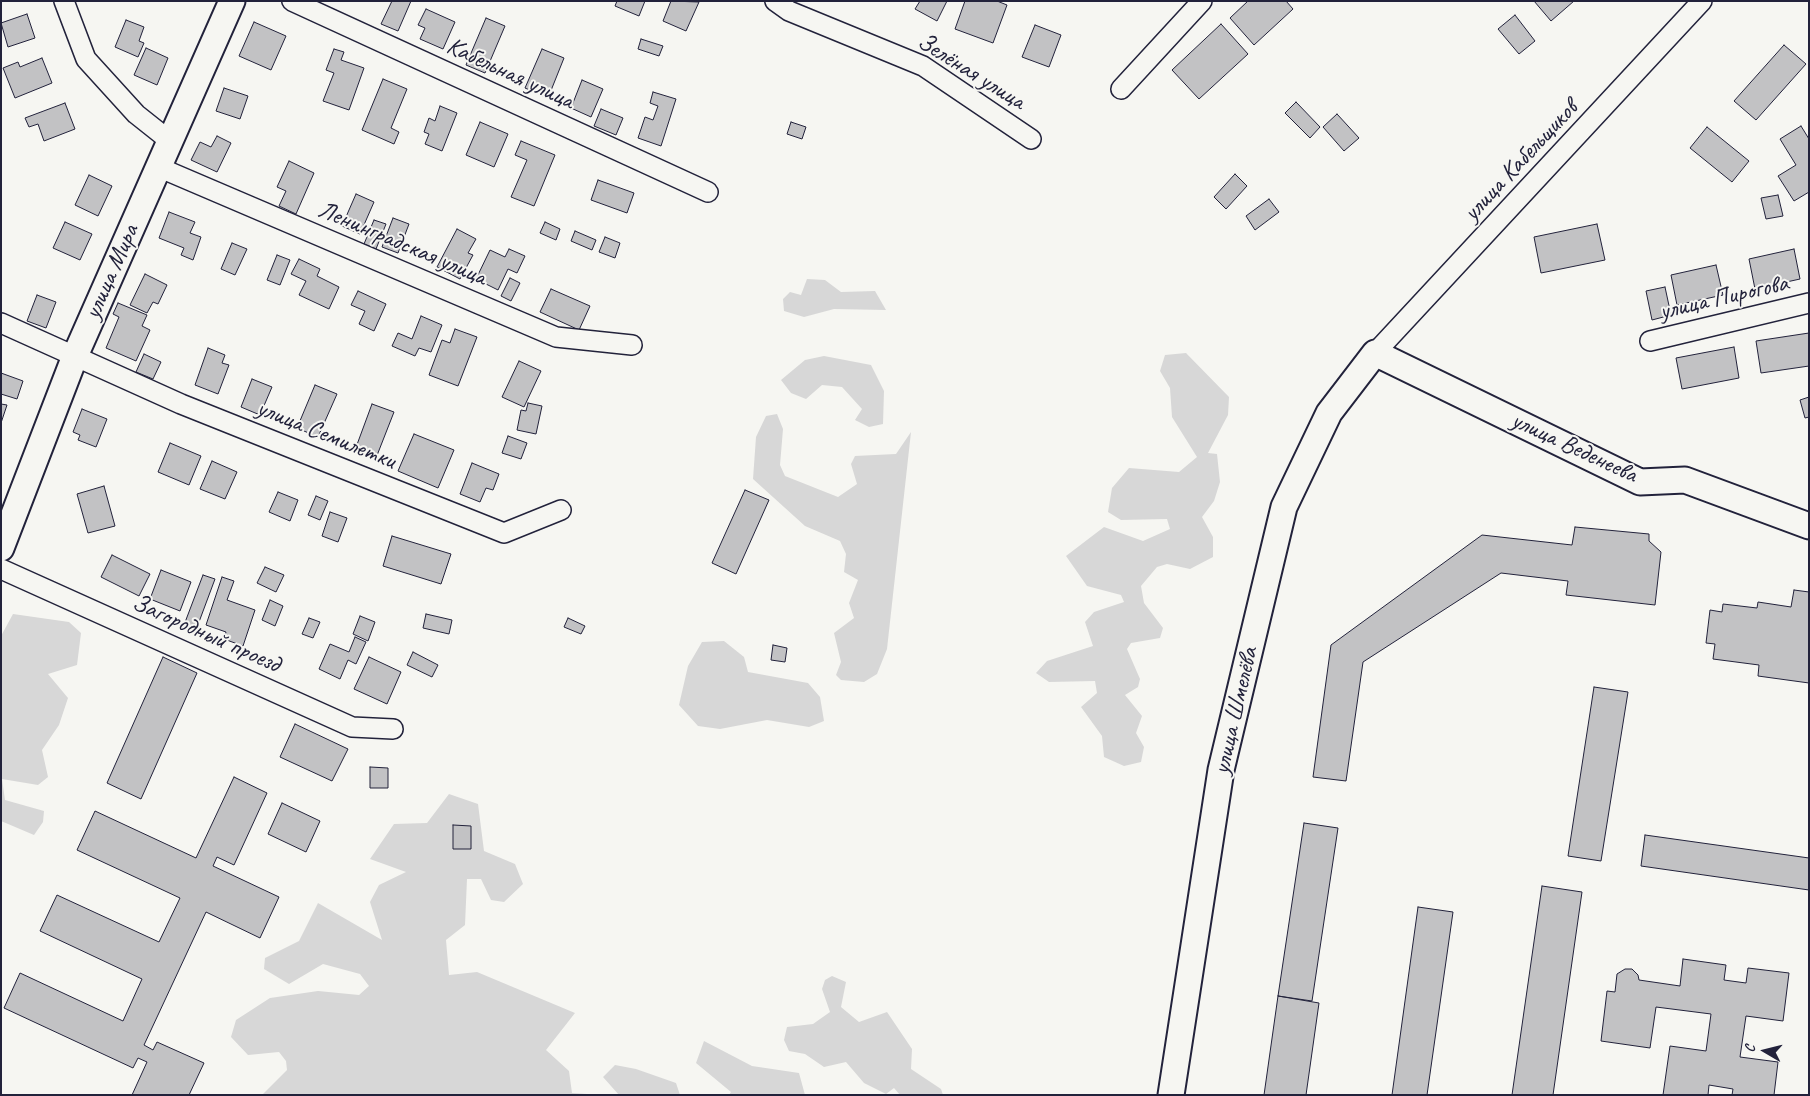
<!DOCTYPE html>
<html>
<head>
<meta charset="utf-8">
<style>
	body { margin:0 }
	#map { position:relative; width:1810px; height:1096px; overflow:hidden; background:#f6f6f2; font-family:Caveat,sans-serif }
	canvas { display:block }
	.frame { position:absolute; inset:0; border:2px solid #22223b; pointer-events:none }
	.north { position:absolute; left:1740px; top:1026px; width:50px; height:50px; -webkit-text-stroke:4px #f6f6f2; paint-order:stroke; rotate:278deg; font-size:14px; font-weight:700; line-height:20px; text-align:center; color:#22223b }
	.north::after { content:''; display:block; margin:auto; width:18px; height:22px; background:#22223b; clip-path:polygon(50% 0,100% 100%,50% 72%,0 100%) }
</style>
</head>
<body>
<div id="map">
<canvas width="1810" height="1096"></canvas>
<div class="frame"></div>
<div class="north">С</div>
</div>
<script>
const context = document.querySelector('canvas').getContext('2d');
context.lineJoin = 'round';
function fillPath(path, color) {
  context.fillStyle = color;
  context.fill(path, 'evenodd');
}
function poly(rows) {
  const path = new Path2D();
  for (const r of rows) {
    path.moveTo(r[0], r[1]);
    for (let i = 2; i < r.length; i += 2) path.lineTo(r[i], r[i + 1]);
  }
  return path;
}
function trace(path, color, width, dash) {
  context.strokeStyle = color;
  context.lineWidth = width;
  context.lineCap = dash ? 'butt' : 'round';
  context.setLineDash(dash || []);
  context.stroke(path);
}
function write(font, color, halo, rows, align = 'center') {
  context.font = font + ' Caveat,sans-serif';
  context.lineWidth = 4;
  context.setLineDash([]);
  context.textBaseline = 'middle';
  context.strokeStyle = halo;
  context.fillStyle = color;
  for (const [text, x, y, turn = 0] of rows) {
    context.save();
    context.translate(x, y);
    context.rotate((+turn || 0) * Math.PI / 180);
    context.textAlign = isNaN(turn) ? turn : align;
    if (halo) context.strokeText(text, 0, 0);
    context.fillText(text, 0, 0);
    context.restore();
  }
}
const green = poly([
	[807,279,825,280,841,292,875,291,886,310,834,309,804,317,784,311,783,299,790,292,801,295],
	[1186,353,1229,397,1228,415,1208,453,1217,454,1220,482,1214,501,1202,517,1213,537,1213,557,1190,569,1167,564,1157,567,1141,586,1144,603,1163,628,1160,638,1131,643,1127,649,1140,679,1138,687,1125,695,1142,716,1136,733,1144,747,1141,762,1124,766,1104,757,1102,736,1081,707,1097,693,1095,681,1049,682,1036,673,1047,661,1093,646,1085,622,1094,612,1124,602,1121,595,1087,586,1066,556,1104,527,1143,541,1170,529,1167,519,1121,520,1108,512,1112,488,1129,468,1179,472,1197,457,1172,417,1170,388,1160,371,1165,355],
	[824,356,871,365,884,391,883,424,869,427,855,420,862,409,842,387,822,385,806,399,791,393,781,380,805,360],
	[777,414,783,429,780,465,785,476,838,497,857,484,851,464,855,456,896,454,911,432,887,649,877,674,864,682,841,680,836,675,841,662,834,633,854,618,849,603,858,580,844,572,846,554,840,541,805,526,753,479,756,437,766,416],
	[13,614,69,622,81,633,77,665,48,674,68,698,59,725,42,750,48,777,38,785,2,779,5,800,44,811,43,822,34,835,1,821,1,636],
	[724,641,744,657,748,672,808,683,820,697,824,721,809,727,767,720,720,729,698,726,679,705,688,666,702,642],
	[449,794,478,804,484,851,515,864,523,884,504,902,491,900,481,879,467,879,465,925,446,940,449,975,477,972,575,1013,546,1050,569,1071,572,1093,602,1095,262,1095,287,1070,286,1061,279,1052,248,1055,231,1037,236,1020,270,998,318,991,359,995,369,986,360,974,323,964,289,984,264,969,265,958,299,941,318,903,382,940,370,902,379,885,406,872,370,859,394,824,427,823],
	[832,976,846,982,841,1007,859,1022,887,1012,912,1049,911,1069,941,1089,943,1095,900,1095,894,1088,886,1094,864,1083,846,1062,824,1067,805,1054,789,1051,784,1040,787,1027,813,1024,830,1012,822,989,825,980],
	[704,1041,752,1066,799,1073,805,1095,729,1095,731,1092,696,1063],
	[615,1065,636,1069,676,1083,680,1095,619,1095,603,1077]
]);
const building = poly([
	[392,1,411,1,398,31,381,24,392,1],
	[617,1,645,1,639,16,615,6,617,1],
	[671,1,699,2,686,31,663,21,671,1],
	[920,1,947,1,937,21,915,9,920,1],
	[965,1,997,1,1007,5,993,43,955,29,965,1],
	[1248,1,1286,1,1293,9,1254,45,1230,18,1248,1],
	[1534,1,1574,1,1551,21,1534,1],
	[426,9,455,22,443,49,420,39,425,28,418,25,426,9],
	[27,14,35,38,8,47,1,23,27,14],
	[1515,15,1535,41,1519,54,1498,29,1515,15],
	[486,18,505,26,485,73,466,65,486,18],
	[126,20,144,27,139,41,144,43,138,57,115,47,126,20],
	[254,22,286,36,271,70,239,56,254,22],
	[1221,24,1248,54,1199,99,1172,70,1221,24],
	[1035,25,1061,35,1049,67,1022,57,1035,25],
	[641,39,663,46,659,56,638,49,641,39],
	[1784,45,1806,64,1756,120,1734,101,1784,45],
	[146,48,168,58,157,85,134,75,146,48],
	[334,49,344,52,341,60,364,68,349,110,323,101,334,73,326,70,334,49],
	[542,49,564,58,548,98,525,88,542,49],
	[42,58,52,83,15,98,3,68,18,62,20,67,42,58],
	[383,79,407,89,391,128,399,132,394,144,362,130,383,79],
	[582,80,603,89,591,117,571,108,582,80],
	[224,88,248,96,240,119,216,111,224,88],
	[653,92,676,99,661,146,638,138,645,117,653,120,658,106,650,103,653,92],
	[1296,102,1320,127,1310,138,1285,113,1296,102],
	[65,103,75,129,44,141,38,124,29,127,25,118,65,103],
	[440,106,457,113,442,151,425,144,429,134,424,132,429,118,435,121,440,106],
	[601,109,623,118,616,135,594,126,601,109],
	[1337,114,1359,138,1344,151,1323,127,1337,114],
	[480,122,508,134,494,167,466,155,480,122],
	[791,122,806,127,802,139,787,134,791,122],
	[1801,126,1809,139,1809,192,1794,201,1778,176,1796,165,1780,139,1801,126],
	[1707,127,1749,161,1732,182,1690,148,1707,127],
	[217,136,231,143,217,172,191,160,200,142,211,147,217,136],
	[521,141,555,155,534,206,511,197,527,160,515,155,521,141],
	[289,161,314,173,296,214,279,206,286,191,277,187,289,161],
	[1235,174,1247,186,1226,209,1214,197,1235,174],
	[89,175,112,186,98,216,75,205,89,175],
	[598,180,634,193,627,213,591,200,598,180],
	[356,194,374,202,360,234,342,226,356,194],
	[1778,195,1783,216,1766,219,1761,198,1778,195],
	[1269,199,1279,212,1255,230,1246,216,1269,199],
	[169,212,195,222,190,233,201,237,193,260,181,255,184,248,159,238,169,212],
	[393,218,409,224,398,253,382,247,393,218],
	[374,220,386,224,376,249,364,244,374,220],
	[65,222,92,234,80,260,53,248,65,222],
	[545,222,560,229,556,240,540,233,545,222],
	[1597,224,1605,260,1541,273,1534,237,1597,224],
	[457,229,476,239,468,253,473,255,460,279,437,267,457,229],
	[575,231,596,240,592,250,571,241,575,231],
	[605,237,620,243,615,258,599,252,605,237],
	[232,243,247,249,235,275,221,269,232,243],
	[509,249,525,256,517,273,508,269,498,290,476,279,490,250,505,257,509,249],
	[1794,249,1800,279,1755,289,1749,259,1794,249],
	[277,255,290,260,280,285,267,280,277,255],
	[299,259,320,269,317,276,339,287,329,309,299,295,306,281,291,274,299,259],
	[1716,265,1723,295,1677,305,1671,275,1716,265],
	[145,274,167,285,158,304,153,302,147,313,130,305,145,274],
	[510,278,520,283,511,301,501,296,510,278],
	[1665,287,1671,315,1652,320,1646,291,1665,287],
	[551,289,590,306,579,330,540,312,551,289],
	[358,291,386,304,374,331,359,324,365,311,351,305,358,291],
	[37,295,56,302,46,328,27,321,37,295],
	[118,303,147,315,142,326,150,330,136,361,106,348,119,317,113,314,118,303],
	[421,316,442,325,431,352,419,348,415,356,392,346,398,333,412,339,421,316],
	[455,329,477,337,458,386,429,375,442,340,450,343,455,329],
	[1809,333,1809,366,1761,373,1756,341,1809,333],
	[1734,347,1739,378,1682,389,1676,358,1734,347],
	[208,348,225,355,222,363,229,365,218,394,195,385,208,348],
	[144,354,161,362,153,379,136,372,144,354],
	[519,361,541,371,524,407,502,397,519,361],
	[1,373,23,381,17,399,1,394,1,373],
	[252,379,272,387,260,415,241,407,252,379],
	[315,385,337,394,318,437,297,428,315,385],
	[1809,397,1809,417,1805,418,1800,400,1809,397],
	[528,403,542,406,536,434,517,430,521,410,526,411,528,403],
	[1,404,7,405,1,423,1,404],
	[372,404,394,412,376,458,355,450,372,404],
	[82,409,107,419,96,447,78,440,80,435,73,432,82,409],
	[414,434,454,450,438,488,398,471,414,434],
	[508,436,527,443,521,459,502,453,508,436],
	[170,443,201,456,189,485,158,472,170,443],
	[212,461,237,472,225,499,200,489,212,461],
	[472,463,499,474,493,490,486,488,480,502,460,494,472,463],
	[104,486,115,526,88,533,77,494,104,486],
	[745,490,769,500,736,574,712,563,745,490],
	[278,492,298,500,290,521,269,512,278,492],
	[316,496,328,501,320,520,308,515,316,496],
	[330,512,347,518,338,542,322,536,330,512],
	[1575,527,1649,534,1649,541,1661,552,1655,605,1566,595,1568,581,1501,573,1363,662,1346,781,1313,777,1331,645,1482,535,1572,545,1575,527],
	[392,536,451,554,441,584,383,566,392,536],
	[112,555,150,574,139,596,101,577,112,555],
	[265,567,284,575,276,592,257,583,265,567],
	[161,570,191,582,180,611,150,599,161,570],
	[203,575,215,579,196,630,184,625,203,575],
	[222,577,234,581,227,600,255,610,243,646,224,639,226,632,206,625,222,577],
	[1794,590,1809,592,1809,683,1758,676,1759,665,1713,659,1715,644,1706,643,1710,610,1722,612,1723,604,1757,608,1758,602,1791,607,1794,590],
	[270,600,283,606,275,626,262,620,270,600],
	[426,614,452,620,449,634,423,628,426,614],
	[360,616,375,622,368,641,353,634,360,616],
	[309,618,320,622,313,638,302,634,309,618],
	[568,618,585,626,581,634,564,627,568,618],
	[355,637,366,642,356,664,348,660,340,679,319,669,330,644,349,652,355,637],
	[773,645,787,648,785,662,771,660,773,645],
	[413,652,438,665,432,677,407,665,413,652],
	[163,657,197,673,141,799,107,783,163,657],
	[369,657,401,672,387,704,354,689,369,657],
	[1594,687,1628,692,1601,861,1568,856,1594,687],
	[295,724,348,749,332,781,280,757,295,724],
	[370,767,388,768,388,788,370,788,370,767],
	[234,777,267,793,234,865,217,857,213,866,279,897,260,938,206,912,144,1045,153,1050,157,1042,204,1063,189,1095,132,1095,147,1062,138,1058,133,1068,4,1008,20,973,123,1021,142,979,40,931,57,895,159,942,180,898,77,850,95,811,196,858,234,777],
	[282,803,320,821,306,852,268,834,282,803],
	[1304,823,1338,828,1312,1001,1278,996,1304,823],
	[453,825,471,826,471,849,453,849,453,825],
	[1645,835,1809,858,1809,890,1641,866,1645,835],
	[1542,886,1582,892,1553,1095,1512,1095,1542,886],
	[1418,907,1453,912,1427,1095,1392,1095,1418,907],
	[1683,959,1726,965,1724,980,1746,983,1748,968,1789,973,1783,1021,1746,1016,1740,1057,1778,1062,1774,1095,1732,1095,1733,1089,1709,1085,1708,1095,1663,1095,1670,1046,1706,1051,1711,1014,1656,1007,1650,1048,1601,1041,1607,991,1615,992,1617,974,1625,969,1632,969,1638,975,1639,980,1680,986,1683,959],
	[1278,996,1319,1003,1306,1095,1264,1095,1278,996]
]);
const minor = poly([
	[64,1,86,59,136,114,170,141],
	[292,1,708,192],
	[775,1,789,11,923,66,1031,139],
	[1121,89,1202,1],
	[158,167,556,337,632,345],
	[1,323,181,404,504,533,561,510],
	[1650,341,1809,303],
	[1375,353,1702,1],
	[1,569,352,727,393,729]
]);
const major = poly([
	[1,548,75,356,232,1],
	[1171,1095,1221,770,1284,507,1329,413,1375,353,1640,482,1685,480,1809,526]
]);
const streetNames = [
	["Зелёная улица",971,72,32],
	["Кабельная улица",510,74,25],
	["улица Кабельщиков",1521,161,-47],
	["Ленинградская улица",402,244,23],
	["улица Мира",112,272,-66],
	["улица Пирогова",1724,298,-13],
	["улица Семилетки",326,435,22],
	["улица Веденеева",1574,448,25],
	["Загородный проезд",206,634,24],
	["улица Шмелёва",1236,711,-77]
];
fillPath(green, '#d7d7d7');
fillPath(building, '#c2c2c4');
trace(building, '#22223b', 1);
trace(minor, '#22223b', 22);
trace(major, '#22223b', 29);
trace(minor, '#f6f6f2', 19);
trace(major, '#f6f6f2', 25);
write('25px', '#22223b', '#f6f6f2', streetNames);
</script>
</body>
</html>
